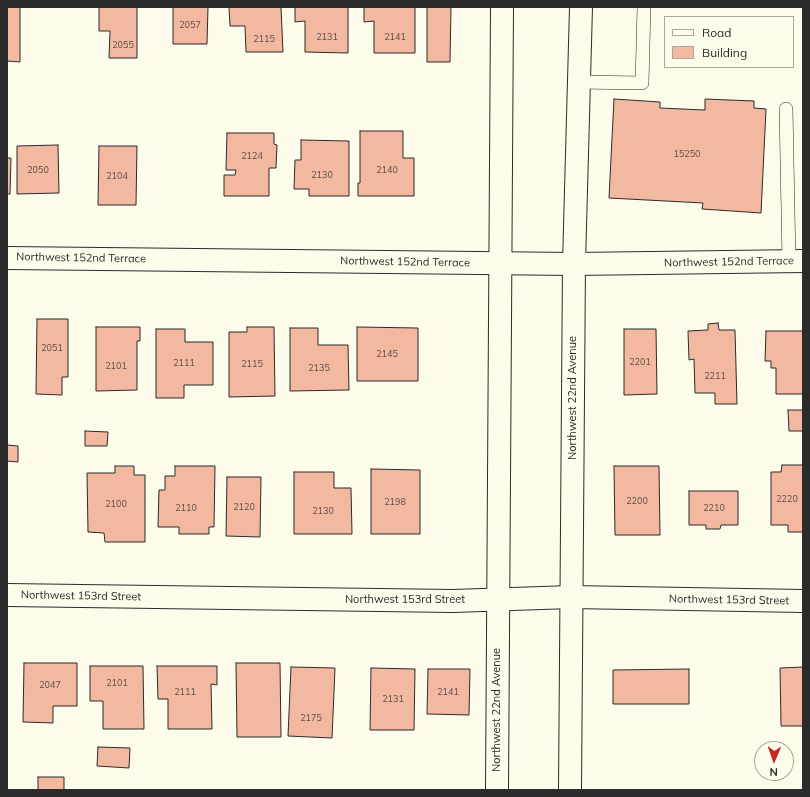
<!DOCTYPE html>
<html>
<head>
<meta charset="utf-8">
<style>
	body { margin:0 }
	#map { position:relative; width:810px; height:797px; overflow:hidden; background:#fdfbea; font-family:Mulish,sans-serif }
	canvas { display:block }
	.frame { position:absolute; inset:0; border:8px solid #2b2b2b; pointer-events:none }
	.legend { position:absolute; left:664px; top:16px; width:130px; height:52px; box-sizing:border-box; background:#fdfbea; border:1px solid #a9a89e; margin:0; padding:5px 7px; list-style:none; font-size:12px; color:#2b2b2b }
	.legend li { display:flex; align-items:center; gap:8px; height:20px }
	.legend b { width:20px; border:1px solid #a9a89e }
	.north { position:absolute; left:754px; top:741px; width:40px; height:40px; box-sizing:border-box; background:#fdfbea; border:1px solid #a9a89e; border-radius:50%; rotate:182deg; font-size:11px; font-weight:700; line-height:16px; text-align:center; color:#2b2b2b }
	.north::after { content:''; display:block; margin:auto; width:14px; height:18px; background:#c62828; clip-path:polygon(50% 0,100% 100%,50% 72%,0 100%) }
</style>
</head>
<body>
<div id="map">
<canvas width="810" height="797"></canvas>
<div class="frame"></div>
<ul class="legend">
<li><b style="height:5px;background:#fdfbea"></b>Road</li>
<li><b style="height:11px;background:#f2b8a0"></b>Building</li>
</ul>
<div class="north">N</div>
</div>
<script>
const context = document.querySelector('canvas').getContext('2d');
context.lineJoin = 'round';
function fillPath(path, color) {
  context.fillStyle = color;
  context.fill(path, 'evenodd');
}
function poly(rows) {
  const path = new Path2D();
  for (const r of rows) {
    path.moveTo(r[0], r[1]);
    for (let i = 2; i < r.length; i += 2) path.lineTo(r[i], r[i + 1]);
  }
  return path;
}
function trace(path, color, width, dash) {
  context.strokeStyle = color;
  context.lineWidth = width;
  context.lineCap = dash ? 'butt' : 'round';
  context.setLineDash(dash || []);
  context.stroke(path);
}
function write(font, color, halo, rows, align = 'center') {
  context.font = font + ' Mulish,sans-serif';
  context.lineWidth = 3;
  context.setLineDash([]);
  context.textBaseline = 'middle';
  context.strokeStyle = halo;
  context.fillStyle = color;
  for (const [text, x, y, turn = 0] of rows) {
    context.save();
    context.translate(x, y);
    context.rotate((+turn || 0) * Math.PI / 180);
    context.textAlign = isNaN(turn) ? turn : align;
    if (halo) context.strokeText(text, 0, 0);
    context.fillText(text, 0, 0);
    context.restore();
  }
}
const building = poly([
	[7,7,20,7,20,62,7,61,7,7],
	[99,7,137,7,137,58,109,58,110,31,99,31,99,7],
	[173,7,208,7,207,44,173,44,173,7],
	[229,7,281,7,283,52,246,52,245,26,230,26,229,7],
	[295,7,348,7,348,53,305,52,305,21,295,22,295,7],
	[364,7,415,7,415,53,374,53,374,21,364,22,364,7],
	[427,7,451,7,450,62,427,62,427,7],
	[614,99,660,102,660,108,705,110,705,99,754,101,754,108,766,109,761,213,702,209,703,203,609,198,614,99],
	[360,131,403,131,403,158,414,158,414,196,358,196,358,183,360,183,360,131],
	[227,133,274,133,274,144,277,145,276,168,269,168,269,196,224,196,224,175,235,175,236,170,226,170,227,133],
	[301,140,349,141,349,196,309,196,309,189,294,189,295,160,301,160,301,140],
	[58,145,59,193,17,194,17,146,58,145],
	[99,146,137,146,136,205,98,205,99,146],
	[7,158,11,158,10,194,7,194,7,158],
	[37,319,68,319,68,377,62,377,62,395,36,394,37,319],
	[718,323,719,330,735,330,737,404,715,404,715,393,695,393,694,359,689,360,688,331,708,330,708,324,718,323],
	[96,327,140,327,140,341,137,341,137,390,96,391,96,327],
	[247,327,274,327,275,396,229,397,229,332,247,332,247,327],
	[357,327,418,328,418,381,357,381,357,327],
	[290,328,318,328,318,345,348,345,349,390,290,391,290,328],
	[156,329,185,329,185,342,213,342,213,385,184,385,184,398,156,398,156,329],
	[624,329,656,329,657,394,624,395,624,329],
	[766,331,803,331,803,394,776,394,776,368,771,368,771,361,765,361,766,331],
	[788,410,803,410,803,431,789,431,788,410],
	[85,431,108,432,107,446,85,446,85,431],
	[7,445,18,446,18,462,7,461,7,445],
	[782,465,803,465,803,532,788,532,788,525,771,525,771,472,781,472,782,465],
	[115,466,134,466,134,475,145,475,145,542,105,542,104,533,88,532,87,473,115,473,115,466],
	[175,466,215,466,214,527,209,527,209,534,179,534,179,527,158,527,159,490,165,490,165,476,175,476,175,466],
	[614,466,659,466,660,535,615,535,614,466],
	[371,469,420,470,420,534,371,534,371,469],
	[294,472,334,472,334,488,351,488,352,534,294,534,294,472],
	[227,477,261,477,260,537,226,536,227,477],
	[689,491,738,491,738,525,721,525,720,529,706,529,706,525,689,525,689,491],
	[24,663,77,663,77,706,53,706,53,723,23,722,24,663],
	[236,663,280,663,281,737,237,737,236,663],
	[90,666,143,666,144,729,103,729,103,701,90,701,90,666],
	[157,666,217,666,217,685,211,684,212,729,168,729,168,699,158,699,157,666],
	[291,667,335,668,332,738,288,736,291,667],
	[803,667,803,726,781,726,780,668,803,667],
	[371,668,415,669,414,730,370,730,371,668],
	[428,669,470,669,469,715,427,714,428,669],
	[689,669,689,704,613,704,613,670,689,669],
	[98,747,130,748,129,768,97,766,98,747],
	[38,777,64,777,64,790,38,790,38,777]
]);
const lane = poly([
	[578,82,642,83,644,7],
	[786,109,789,262]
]);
const street = poly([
	[7,258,574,264,803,261],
	[7,595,453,601,571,597,803,601]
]);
const secondary = poly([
	[497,790,502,7],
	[570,790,574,264,581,7]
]);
const numberNames = [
	["2057",190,25],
	["2131",327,37],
	["2141",395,37],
	["2115",264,39],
	["2055",123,45],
	["15250",687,154],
	["2124",252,156],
	["2050",38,170],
	["2140",387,170],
	["2130",322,175],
	["2104",117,176],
	["2051",52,348],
	["2145",387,354],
	["2201",640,362],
	["2111",184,363],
	["2115",252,364],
	["2101",116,366],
	["2135",319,368],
	["2211",715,376],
	["2220",787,499],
	["2200",637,501],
	["2198",395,502],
	["2100",116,504],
	["2120",244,507],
	["2110",186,508],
	["2210",714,508],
	["2130",323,511],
	["2101",117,683],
	["2047",50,685],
	["2111",185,692],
	["2141",448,692],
	["2131",393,699],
	["2175",311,718]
];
const streetNames = [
	["Northwest 152nd Terrace",81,258,1],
	["Northwest 152nd Terrace",405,262,1],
	["Northwest 152nd Terrace",729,262,-1],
	["Northwest 22nd Avenue",573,398,-90],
	["Northwest 153rd Street",81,596,1],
	["Northwest 153rd Street",405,600],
	["Northwest 153rd Street",729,600,1],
	["Northwest 22nd Avenue",497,710,-90]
];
fillPath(building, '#f2b8a0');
trace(building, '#2b2b2b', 1);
trace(lane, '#2b2b2b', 14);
trace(street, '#2b2b2b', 24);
trace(secondary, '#2b2b2b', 24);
trace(lane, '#fdfbea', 13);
trace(street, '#fdfbea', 22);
trace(secondary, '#fdfbea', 22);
write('9px', '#5d4e48', null, numberNames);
write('11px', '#2b2b2b', '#fdfbea', streetNames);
</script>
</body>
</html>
